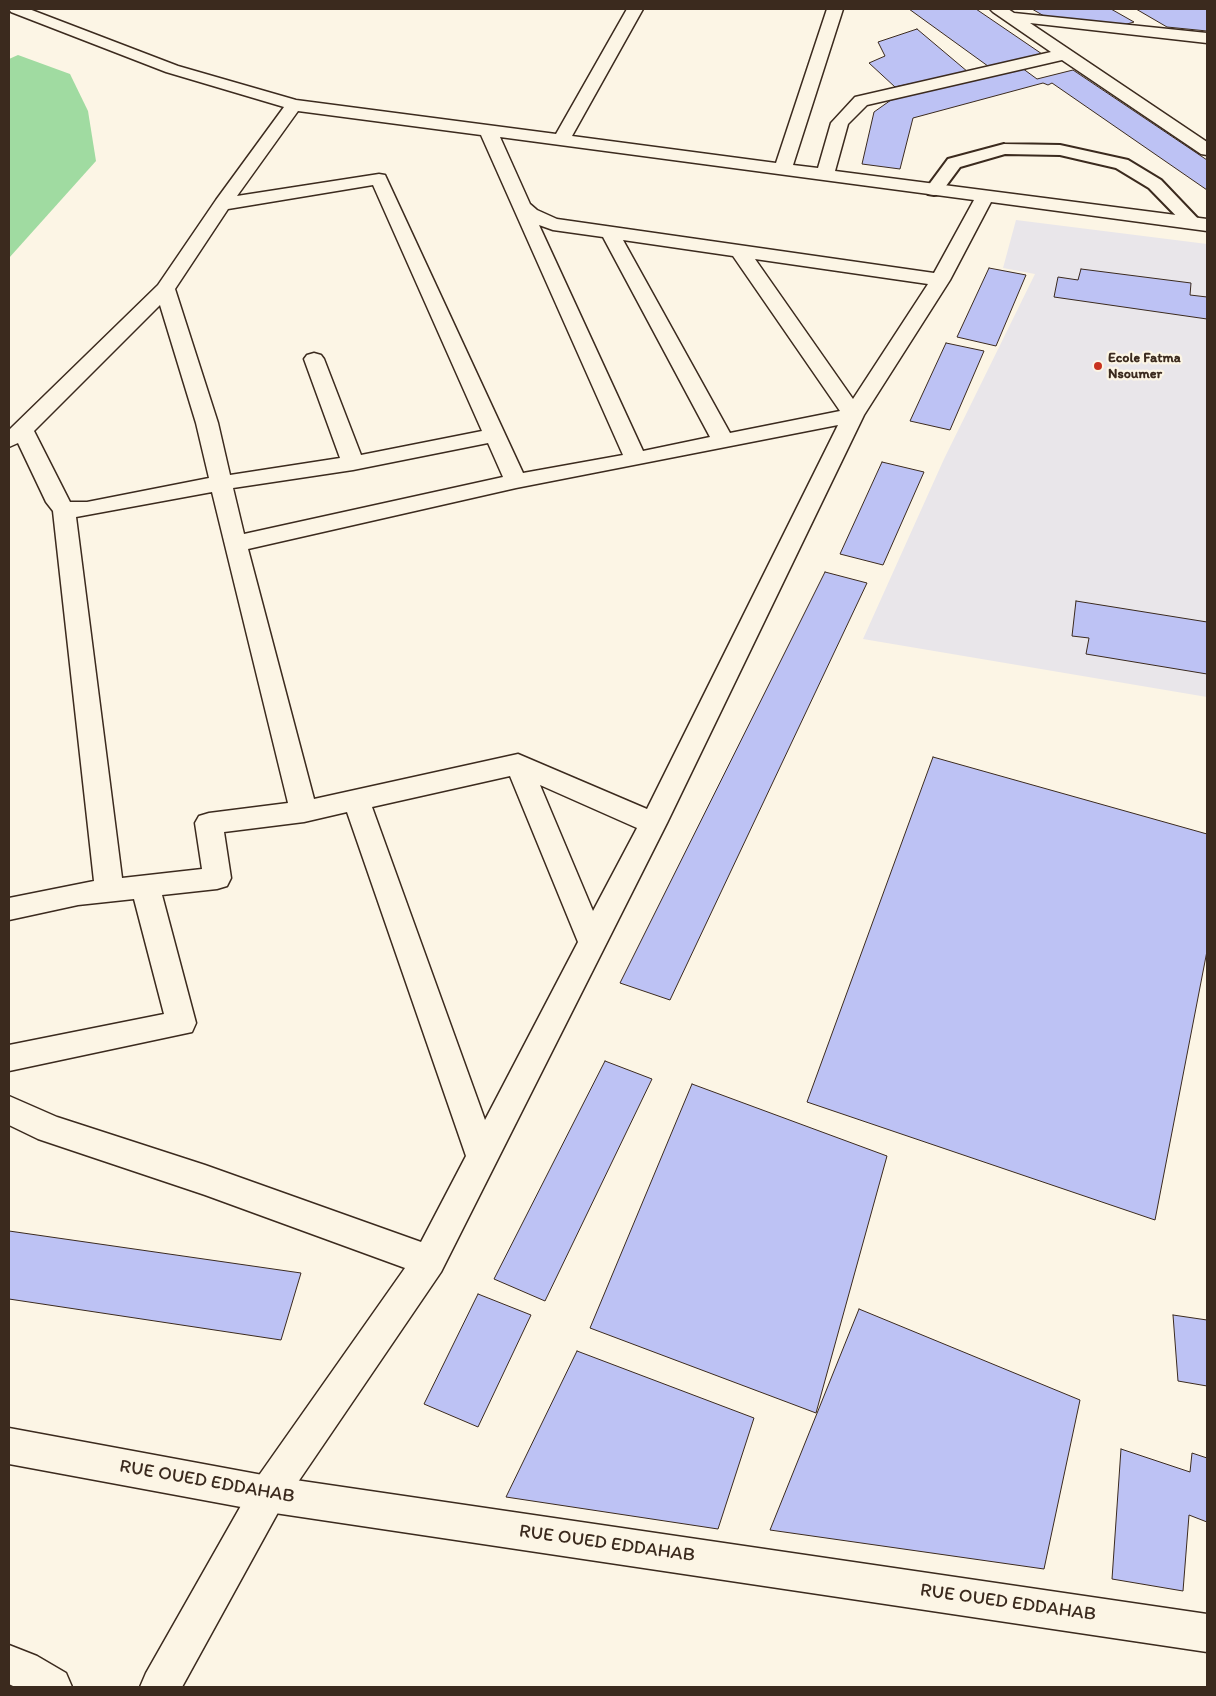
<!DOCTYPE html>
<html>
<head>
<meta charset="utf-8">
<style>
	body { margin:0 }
	#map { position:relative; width:1216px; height:1696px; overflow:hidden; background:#fcf5e5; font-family:Itim,sans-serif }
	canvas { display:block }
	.frame { position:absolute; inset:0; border:10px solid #3b2a1e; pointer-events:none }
</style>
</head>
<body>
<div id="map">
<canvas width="1216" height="1696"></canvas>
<div class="frame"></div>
</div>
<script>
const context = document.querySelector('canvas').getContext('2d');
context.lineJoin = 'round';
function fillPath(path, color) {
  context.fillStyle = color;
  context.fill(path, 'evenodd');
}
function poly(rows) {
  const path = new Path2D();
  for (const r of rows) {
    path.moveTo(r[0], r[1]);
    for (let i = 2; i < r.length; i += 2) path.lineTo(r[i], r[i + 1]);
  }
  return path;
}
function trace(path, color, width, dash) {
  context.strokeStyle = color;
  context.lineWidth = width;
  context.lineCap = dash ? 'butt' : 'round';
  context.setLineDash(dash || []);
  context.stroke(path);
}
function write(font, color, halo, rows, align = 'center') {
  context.font = font + ' Itim,sans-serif';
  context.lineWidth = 4.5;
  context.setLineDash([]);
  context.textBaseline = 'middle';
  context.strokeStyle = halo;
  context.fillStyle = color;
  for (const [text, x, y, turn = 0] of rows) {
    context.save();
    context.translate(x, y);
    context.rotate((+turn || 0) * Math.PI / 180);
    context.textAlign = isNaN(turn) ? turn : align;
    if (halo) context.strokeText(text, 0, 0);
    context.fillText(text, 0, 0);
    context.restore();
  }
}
const built = poly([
	[1016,220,1207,244,1207,697,863,639,944,459,1035,274,1003,268]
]);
const green = poly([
	[18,55,70,74,88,111,96,161,9,258,9,59]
]);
const building = poly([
	[909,9,976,9,1045,56,992,69,909,9],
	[1032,9,1111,9,1134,22,1120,26,1044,16,1032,9],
	[1136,9,1207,9,1207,31,1167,27,1136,9],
	[917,29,968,72,895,87,869,63,885,56,878,42,917,29],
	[1022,68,1037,79,1073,70,1207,160,1207,190,1052,83,1048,85,1043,83,913,118,900,169,862,164,874,112,891,100,1022,68],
	[989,268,1026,275,996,346,957,337,989,268],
	[1081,269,1191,283,1190,295,1207,297,1207,319,1054,297,1058,277,1078,280,1081,269],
	[946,343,984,351,950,430,910,421,946,343],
	[882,462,924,472,883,565,840,554,882,462],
	[825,572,867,583,670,1000,620,983,825,572],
	[1076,601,1207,622,1207,674,1086,654,1089,638,1072,636,1076,601],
	[933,757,1207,834,1207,951,1155,1220,807,1102,933,757],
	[605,1061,652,1079,545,1301,494,1279,605,1061],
	[692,1084,887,1156,816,1413,590,1328,692,1084],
	[9,1231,301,1273,281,1340,9,1299,9,1231],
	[478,1294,531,1315,478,1427,424,1404,478,1294],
	[859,1309,1080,1400,1044,1569,770,1530,859,1309],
	[1173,1315,1207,1320,1207,1386,1178,1381,1173,1315],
	[577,1351,754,1418,718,1529,506,1497,577,1351],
	[1121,1449,1190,1472,1192,1453,1207,1458,1207,1522,1189,1515,1183,1591,1112,1579,1121,1449]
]);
const service = poly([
	[1004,144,1060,145,1128,160,1161,180,1202,223,1199,227,1193,228,1187,227,1149,188,1116,168,1060,155,1005,154,960,167,940,194,934,195,928,194,925,190,948,159,1004,144]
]);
const minor = poly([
	[9,9,29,9,178,66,296,100,556,134,627,9,643,9,572,136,776,163,827,9,843,9,793,165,818,168,831,123,855,97,1051,52,993,12,990,9,1008,9,1014,13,1207,33,1207,43,1030,23,1207,142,1207,155,1201,154,1062,60,867,105,848,124,835,171,1207,219,1207,231,991,202,950,280,864,415,667,823,441,1272,281,1507,182,1687,140,1687,146,1673,255,1481,405,1268,205,1195,38,1139,9,1125,9,1096,57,1117,205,1165,421,1242,466,1156,347,812,304,822,224,832,231,878,227,886,217,889,162,895,196,1023,192,1032,9,1071,9,1045,164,1014,134,899,78,905,9,920,9,898,94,881,53,511,46,502,18,443,9,447,9,430,158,285,216,200,284,107,166,72,11,12,9,9],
	[298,111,481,135,623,455,523,473,385,175,379,174,237,196,298,111],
	[500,137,974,200,934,273,557,219,537,210,530,204,500,137],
	[373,185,482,431,361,455,324,359,321,355,314,353,307,355,304,359,340,458,230,475,218,423,175,289,228,209,373,185],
	[539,225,553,230,603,237,710,437,643,451,539,225],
	[623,240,733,256,840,411,730,433,623,240],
	[755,259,928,284,853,399,755,259],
	[160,305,196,423,209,478,87,502,70,502,34,431,160,305],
	[838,425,647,809,518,754,314,799,248,549,516,488,838,425],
	[488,443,503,477,244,534,233,488,353,470,488,443],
	[212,492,288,803,209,813,199,816,195,823,202,869,122,878,76,517,212,492],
	[510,776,578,942,485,1120,372,807,510,776],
	[540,785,637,828,593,911,540,785]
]);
const secondary = poly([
	[9,1428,268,1476,1207,1614,1207,1652,268,1512,9,1464,9,1428],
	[9,1645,37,1656,66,1673,72,1687,15,1687,9,1684,9,1645]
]);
const markers = [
	[1098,366,5,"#c8321e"]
];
const farPoinames = [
	["Ecole Fatma",1108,358],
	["Nsoumer",1108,374]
];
const nearStreetnames = [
	["RUE OUED EDDAHAB",207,1482,10],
	["RUE OUED EDDAHAB",607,1544,8],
	["RUE OUED EDDAHAB",1008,1603,8]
];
fillPath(built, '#e9e6ea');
fillPath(green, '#a0dba1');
fillPath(building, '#bdc2f4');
trace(building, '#3b2a1e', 1);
trace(service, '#3b2a1e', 4);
trace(minor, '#3b2a1e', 3);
trace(secondary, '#3b2a1e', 3);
fillPath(service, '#fcf5e5');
fillPath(minor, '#fcf5e5');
fillPath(secondary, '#fcf5e5');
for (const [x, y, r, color] of markers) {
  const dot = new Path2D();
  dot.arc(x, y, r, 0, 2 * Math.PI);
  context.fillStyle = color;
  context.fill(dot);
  trace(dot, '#fcf5e5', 2);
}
write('bold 14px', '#3b2a1e', '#fcf5e5', farPoinames, 'left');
write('19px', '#3b2a1e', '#fcf5e5', nearStreetnames);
</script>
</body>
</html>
